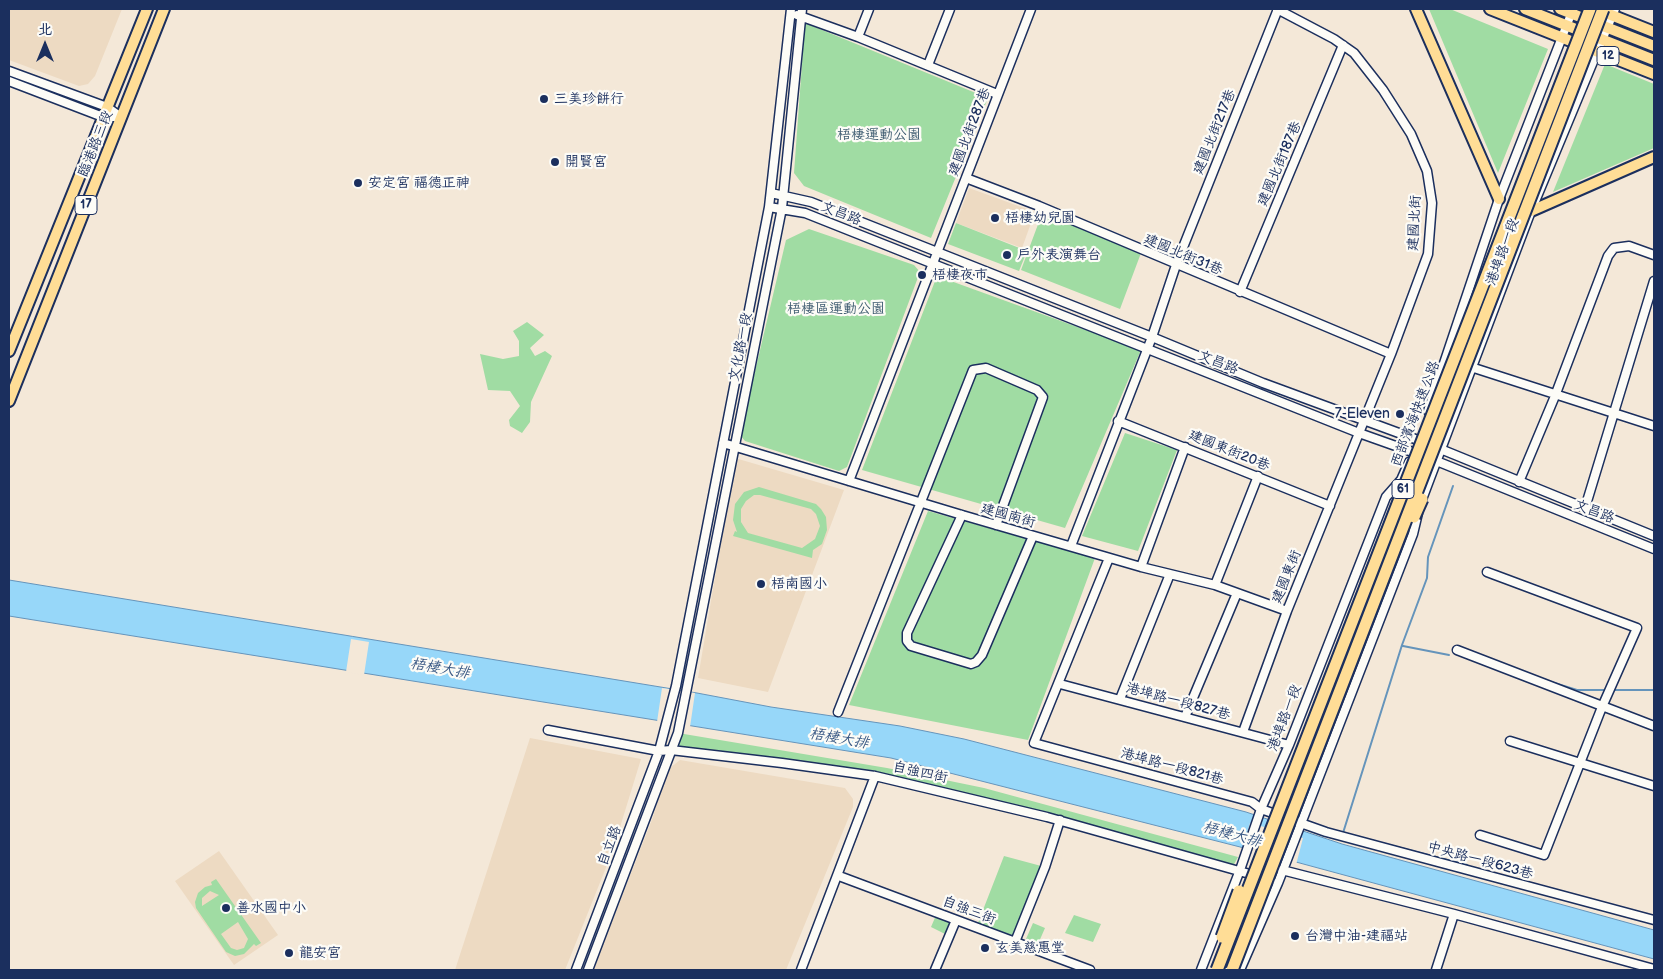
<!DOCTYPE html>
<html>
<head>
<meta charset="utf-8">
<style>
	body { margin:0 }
	#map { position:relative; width:1663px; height:979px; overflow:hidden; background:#f4e8d8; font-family:"Balsamiq Sans","LXGW WenKai TC",sans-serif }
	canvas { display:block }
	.frame { position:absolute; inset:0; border:10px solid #1b2f5e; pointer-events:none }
	.north { position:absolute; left:20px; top:20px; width:50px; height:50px; -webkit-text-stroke:4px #fdfcf7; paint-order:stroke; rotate:0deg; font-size:14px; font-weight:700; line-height:20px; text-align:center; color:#1b2f5e }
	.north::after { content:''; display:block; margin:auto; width:18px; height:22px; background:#1b2f5e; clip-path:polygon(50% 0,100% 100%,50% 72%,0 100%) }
</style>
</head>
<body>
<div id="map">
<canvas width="1663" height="979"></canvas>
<div class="frame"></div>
<div class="north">北</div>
</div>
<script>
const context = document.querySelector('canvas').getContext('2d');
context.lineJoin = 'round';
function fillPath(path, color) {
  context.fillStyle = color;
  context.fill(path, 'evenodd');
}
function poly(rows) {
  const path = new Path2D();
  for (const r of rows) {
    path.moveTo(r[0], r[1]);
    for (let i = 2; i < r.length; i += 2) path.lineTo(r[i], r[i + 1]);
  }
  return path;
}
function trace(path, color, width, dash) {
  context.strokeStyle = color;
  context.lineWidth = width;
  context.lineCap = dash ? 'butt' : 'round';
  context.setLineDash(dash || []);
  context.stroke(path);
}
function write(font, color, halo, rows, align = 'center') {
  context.font = font + ' "Balsamiq Sans","LXGW WenKai TC",sans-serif';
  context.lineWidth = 4.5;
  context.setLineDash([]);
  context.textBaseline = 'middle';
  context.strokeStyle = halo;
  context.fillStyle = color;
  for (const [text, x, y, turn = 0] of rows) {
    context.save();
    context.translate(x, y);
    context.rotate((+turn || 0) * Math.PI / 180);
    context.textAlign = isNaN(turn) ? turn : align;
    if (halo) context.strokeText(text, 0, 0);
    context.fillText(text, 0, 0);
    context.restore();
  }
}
const built = poly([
	[9,9,122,9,95,76,88,84,79,86,9,60],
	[969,188,1035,212,1022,248,956,223],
	[735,458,844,490,768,692,698,678],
	[530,738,641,759,613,850,565,970,455,970],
	[680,760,845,788,853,799,853,807,786,970,593,970,653,817,666,771],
	[219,851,278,935,234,965,175,881]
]);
const green = poly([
	[1429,9,1450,9,1548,49,1498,173],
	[805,23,988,98,931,238,804,186,794,173],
	[1605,64,1654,84,1654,148,1553,192],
	[1043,211,1141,253,1120,309,1021,270],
	[956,223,1027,251,1019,271,948,244],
	[809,229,914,265,920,272,847,467,839,471,745,441,740,435,786,240],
	[937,276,1141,350,1065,528,862,470],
	[527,322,544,335,530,348,535,356,545,351,552,356,531,402,530,422,522,433,510,426,509,420,520,406,510,391,488,390,480,354,503,359,519,356,519,341,513,331],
	[1125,433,1177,450,1138,551,1082,536],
	[759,487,816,504,821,509,826,517,827,530,822,544,813,550,812,558,733,536,735,531,737,532,733,520,735,504,744,492],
	[754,495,760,495,811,509,816,514,820,526,815,539,802,548,748,533,741,522,741,509,746,501],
	[928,511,1095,558,1028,740,849,705],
	[678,733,887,768,984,788,1238,857,1232,868,887,779,678,749],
	[1004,856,1045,867,1015,942,976,928],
	[216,879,261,943,256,946,254,944,244,954,235,956,226,952,196,908,195,902,198,893,205,887,212,885,211,882],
	[210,891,219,895,202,906,202,898],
	[238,922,248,939,244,948,237,950,231,948,221,934],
	[937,913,956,920,949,936,931,927],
	[1074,915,1101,924,1093,942,1065,933],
	[1033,923,1045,928,1038,944,1026,939]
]);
const water = poly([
	[9,580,697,693,771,707,900,726,964,739,1246,812,1342,844,1654,930,1654,959,1248,849,891,758,9,616,9,580]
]);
const pier = poly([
	[351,639,369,642,364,675,346,672],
	[662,688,695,693,690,727,657,722],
	[1250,823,1303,838,1296,865,1242,850]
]);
const stream = poly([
	[1403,646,1449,655],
	[1548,681,1577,690,1607,690],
	[1612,690,1654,690],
	[1343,833,1402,645,1427,578,1428,557,1453,486],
	[1358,837,1467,865]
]);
const minor = poly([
	[797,15,858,37,997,94],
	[858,37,869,9],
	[928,65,950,9],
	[9,71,107,107,121,117],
	[9,81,103,117,121,117],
	[966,178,1039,206,1391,354],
	[771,193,811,202,1152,337,1263,383,1426,443],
	[769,207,805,213,1359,433,1421,455],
	[1240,292,1343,45],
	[1474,368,1654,426],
	[1428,411,1499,199,1573,9],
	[1118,421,1330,506],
	[723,443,962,515,1141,567,1215,585,1287,611],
	[1438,448,1654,536],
	[1434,460,1654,549],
	[849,481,1031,9],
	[1519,482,1555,396,1608,256,1614,248,1629,246,1654,255],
	[1421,502,1531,211,1615,9],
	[1585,508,1654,281],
	[962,515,907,633,907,641,911,646,971,664,976,662,982,655,1033,536],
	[1071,546,1152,337,1176,265,1278,9],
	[1109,558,1034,743,1252,802,1261,809,1326,832,1654,920],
	[1141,567,1185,447],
	[1215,585,1258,476],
	[1457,650,1654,726],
	[1060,684,1289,745],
	[1120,699,1170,574],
	[838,712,973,370,986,368,1037,390,1043,397,996,525],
	[1185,717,1237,593],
	[548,730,659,751,671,750,782,763,875,776,1047,817,1271,880],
	[1243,732,1287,611,1391,354,1428,254,1432,203,1427,171,1411,134,1383,90,1354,53,1334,39,1277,9],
	[1510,741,1654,786],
	[1480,835,1544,855,1602,707,1637,628,1487,572],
	[1282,870,1454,914,1654,969],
	[839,876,1090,970],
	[1015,942,1045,867,1060,820],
	[576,970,659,751,676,686,769,207,791,9],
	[588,970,678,733,782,208,802,9],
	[801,970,875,776],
	[935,970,956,920],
	[1201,970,1240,870,1261,809,1289,745,1386,497,1401,480,1409,462],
	[1224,970,1386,555,1390,536],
	[1240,970,1278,883,1413,534,1418,513],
	[1436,970,1454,914]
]);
const major = poly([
	[1416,9,1499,199],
	[1490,9,1654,74],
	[1525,9,1654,60],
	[1560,9,1654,46],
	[1596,9,1654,32],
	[1531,211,1654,157],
	[9,351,147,9],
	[9,401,164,9]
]);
const highwayBridge = poly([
	[1414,517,1422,499],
	[1222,937,1239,891],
	[1217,970,1590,9],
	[1232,970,1603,9]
]);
const markers = [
	[544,99,5,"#1b2f5e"],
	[555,162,5,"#1b2f5e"],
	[358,183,5,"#1b2f5e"],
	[995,218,5,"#1b2f5e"],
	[1007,255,5,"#1b2f5e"],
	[922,275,5,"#1b2f5e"],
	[1400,414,5,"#1b2f5e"],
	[761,584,5,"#1b2f5e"],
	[226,908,5,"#1b2f5e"],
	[1295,936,5,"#1b2f5e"],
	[985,948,5,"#1b2f5e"],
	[289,953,5,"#1b2f5e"]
];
const shields = [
	[1608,56,22],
	[86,205,22],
	[1403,489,22]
];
const shieldNames = [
	["12",1608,56],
	["17",86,205],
	["61",1403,489]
];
const poiNames = [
	["三美珍餅行",554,99],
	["開賢宮",565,162],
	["安定宮 福德正神",368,183],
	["梧棲幼兒園",1005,218],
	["戶外表演舞台",1017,255],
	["梧棲夜市",932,275],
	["7-Eleven",1390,414,"right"],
	["梧南國小",771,584],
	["善水國中小",236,908],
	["台灣中油-建福站",1305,936],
	["玄美慈惠堂",995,948],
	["龍安宮",299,953]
];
const streetNames = [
	["建國北街287巷",970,132,-69],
	["建國北街217巷",1215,132,-68],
	["臨港路三段",96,144,-68],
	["建國北街187巷",1280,164,-67],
	["文昌路",841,214,22],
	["建國北街",1415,223,-87],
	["港埠路一段",1503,252,-70],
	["建國北街31巷",1183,255,23],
	["文化路一段",741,347,-79],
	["文昌路",1218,363,22],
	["西部濱海快速公路",1416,414,-69],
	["建國東街20巷",1229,451,22],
	["文昌路",1594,512,21],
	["建國南街",1008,516,16],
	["建國東街",1287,577,-68],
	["港埠路一段827巷",1178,702,15],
	["港埠路一段",1285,718,-69],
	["港埠路一段821巷",1172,767,15],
	["自強四街",920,773,12],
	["自立路",610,846,-69],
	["中央路一段623巷",1480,861,15],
	["自強三街",969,911,21]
];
const parkNames = [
	["梧棲運動公園",879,135],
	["梧棲區運動公園",836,309]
];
const waterNames = [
	["梧棲大排",440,669,10],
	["梧棲大排",839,739,10],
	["梧棲大排",1232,835,15]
];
fillPath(built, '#eddac2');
fillPath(green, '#a0dca3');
fillPath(water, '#97d7f9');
trace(water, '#6594bb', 1);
fillPath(pier, '#f4e8d8');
trace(stream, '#6594bb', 2);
trace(minor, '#1b2f5e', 11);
trace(major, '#1b2f5e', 14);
trace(minor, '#fdfcf7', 8);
trace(major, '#ffdd96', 10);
trace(highwayBridge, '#1b2f5e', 15, []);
trace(highwayBridge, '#ffdd96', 11);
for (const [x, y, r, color] of markers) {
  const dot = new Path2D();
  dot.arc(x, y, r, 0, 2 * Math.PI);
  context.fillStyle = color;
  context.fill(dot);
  trace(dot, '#fdfcf7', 2);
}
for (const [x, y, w] of shields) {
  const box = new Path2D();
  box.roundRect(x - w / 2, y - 9.5, w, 19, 4);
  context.fillStyle = '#fdfcf7';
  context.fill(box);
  trace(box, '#1b2f5e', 1);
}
write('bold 12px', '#1b2f5e', null, shieldNames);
write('14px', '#1b2f5e', '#fdfcf7', poiNames, 'left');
write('14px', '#1b2f5e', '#fdfcf7', streetNames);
write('14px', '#3c5a6f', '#fdfcf7', parkNames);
write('italic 15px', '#3a5985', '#fdfcf7', waterNames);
</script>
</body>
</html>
